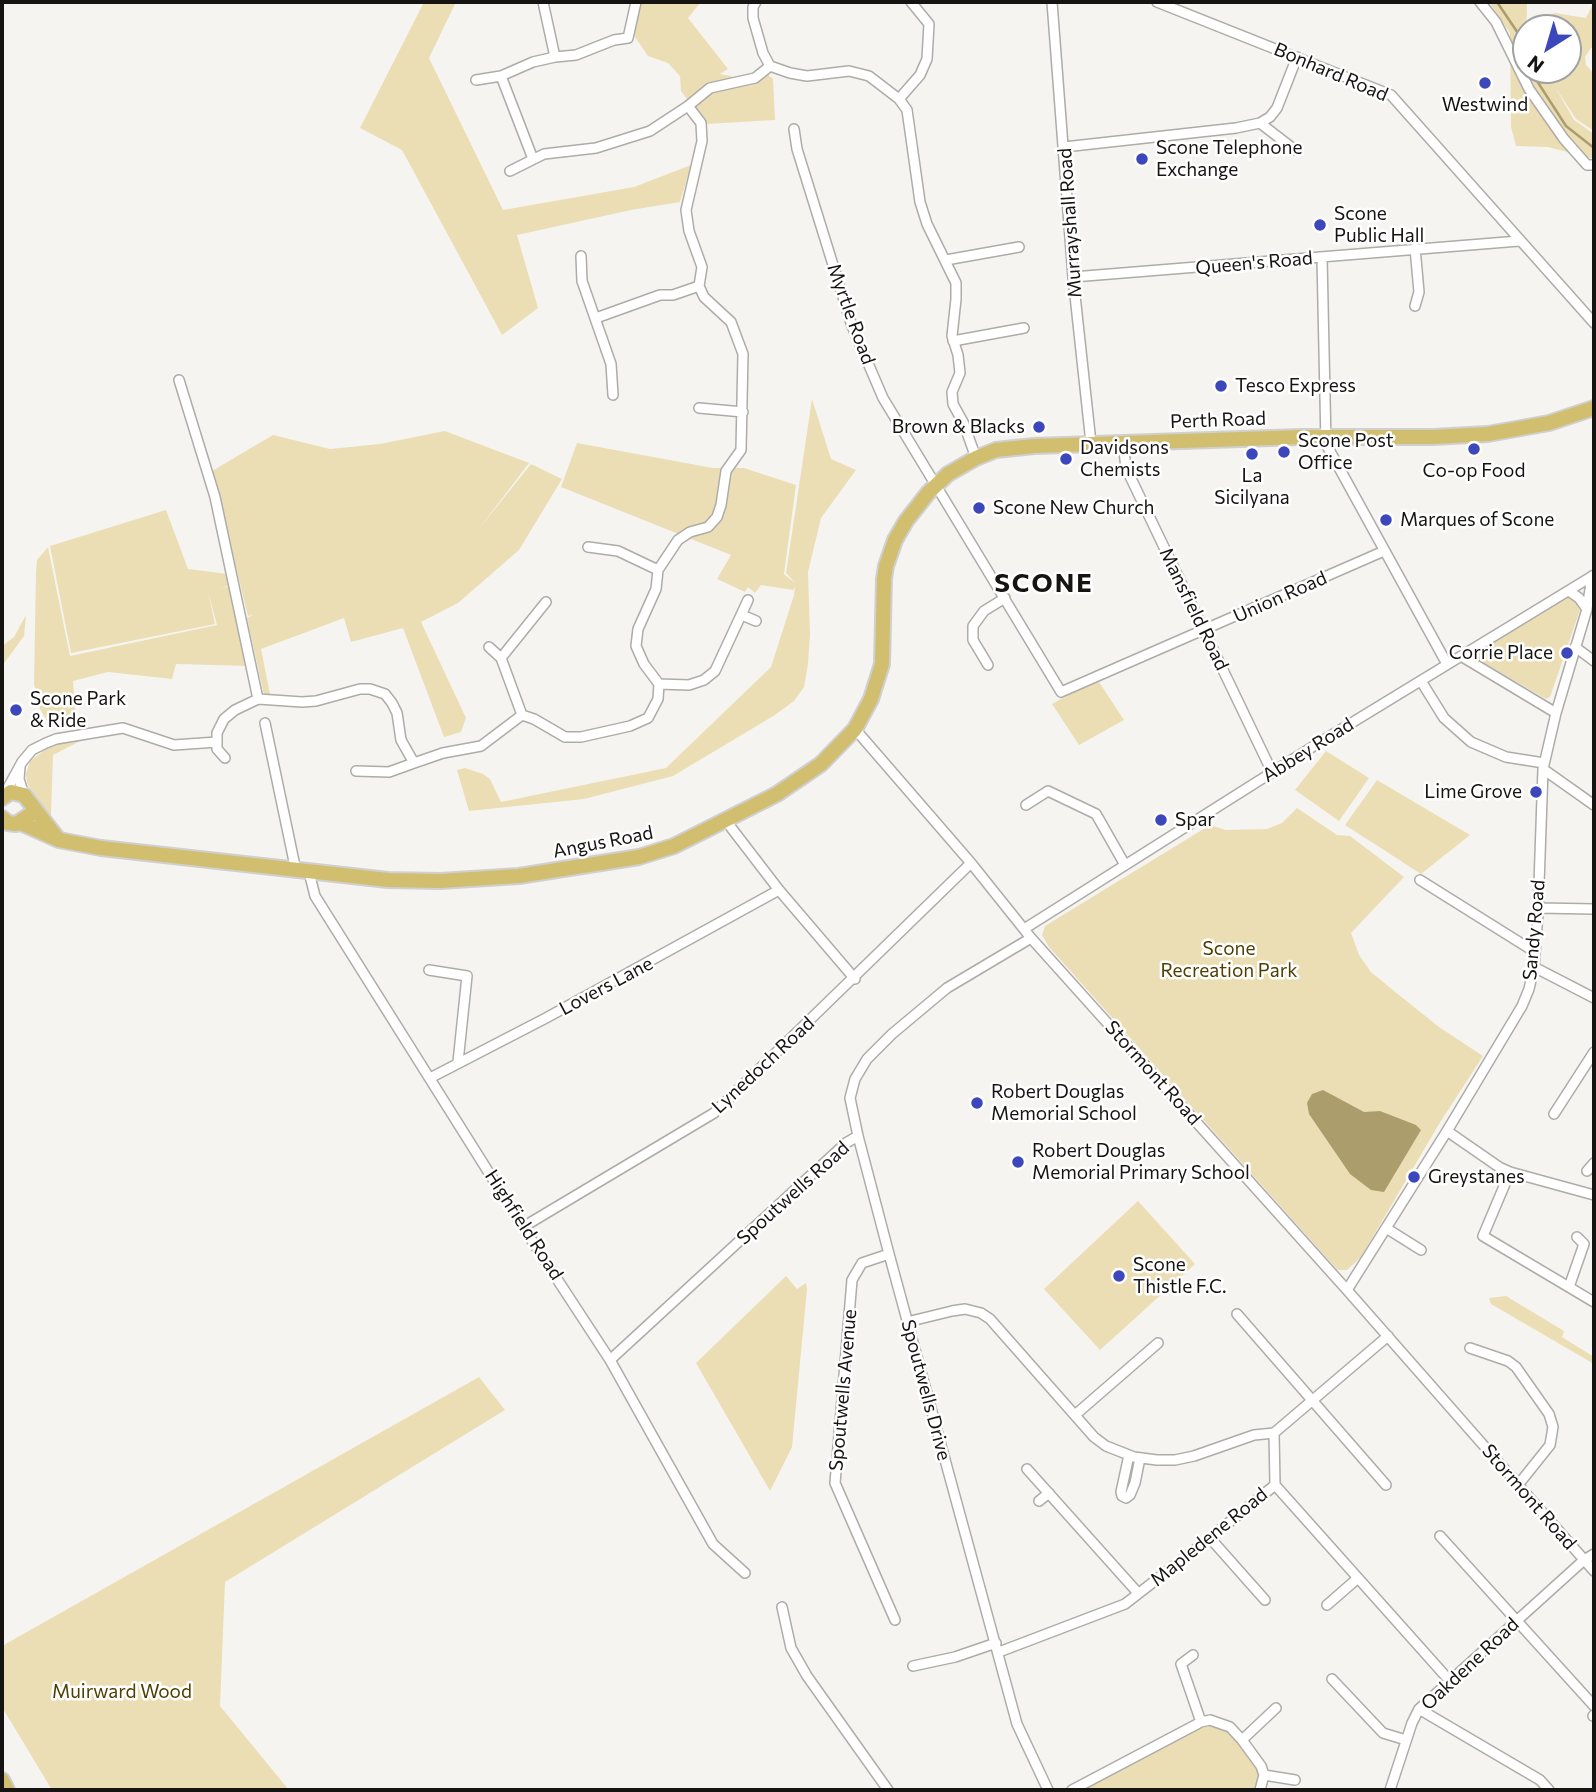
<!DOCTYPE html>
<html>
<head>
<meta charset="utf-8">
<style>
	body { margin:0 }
	#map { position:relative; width:1596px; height:1792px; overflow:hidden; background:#f5f4f1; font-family:Commissioner,sans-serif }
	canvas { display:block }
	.frame { position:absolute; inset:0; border:4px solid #151413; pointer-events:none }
	.north { position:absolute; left:1512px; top:14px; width:70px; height:70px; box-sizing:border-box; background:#fff; border:2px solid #a1a1a1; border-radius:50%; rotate:217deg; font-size:19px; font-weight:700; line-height:28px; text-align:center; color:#151413 }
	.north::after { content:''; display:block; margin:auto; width:24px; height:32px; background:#3b47ba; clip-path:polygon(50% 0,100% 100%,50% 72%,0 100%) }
</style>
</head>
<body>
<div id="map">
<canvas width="1596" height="1792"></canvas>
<div class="frame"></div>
<div class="north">N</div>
</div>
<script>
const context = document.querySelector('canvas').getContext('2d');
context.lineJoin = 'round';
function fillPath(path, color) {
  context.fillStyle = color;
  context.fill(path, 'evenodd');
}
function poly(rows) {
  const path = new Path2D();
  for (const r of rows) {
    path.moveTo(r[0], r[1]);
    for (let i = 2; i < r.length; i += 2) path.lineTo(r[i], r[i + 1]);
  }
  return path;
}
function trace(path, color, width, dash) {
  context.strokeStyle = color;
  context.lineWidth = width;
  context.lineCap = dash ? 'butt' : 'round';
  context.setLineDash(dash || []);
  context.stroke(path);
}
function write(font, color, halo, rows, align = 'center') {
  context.font = font + ' Commissioner,sans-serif';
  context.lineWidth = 5;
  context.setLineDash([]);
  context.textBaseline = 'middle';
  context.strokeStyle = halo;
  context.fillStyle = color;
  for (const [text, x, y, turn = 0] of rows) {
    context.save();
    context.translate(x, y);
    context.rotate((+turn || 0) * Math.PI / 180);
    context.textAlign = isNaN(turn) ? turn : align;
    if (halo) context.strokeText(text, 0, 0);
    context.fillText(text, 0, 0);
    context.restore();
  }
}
const green = poly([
	[424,2,456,2,429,58,503,210,634,187,691,165,680,202,631,210,517,235,538,308,502,335,402,150,360,128],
	[641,2,683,4,701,2,688,18,728,69,720,74,731,76,739,87,752,85,767,74,773,79,775,120,706,124,681,91,680,76,668,63,648,56,633,34],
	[1489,2,1527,2,1526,70,1546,70,1547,72,1547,70,1568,70,1568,28,1536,28,1534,20,1555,13,1586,18,1594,2,1594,47,1591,48,1585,57,1586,65,1594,74,1594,131,1576,119,1555,87,1574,120,1594,134,1594,159,1548,147,1516,146,1511,127,1510,33],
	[812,399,831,459,856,470,821,518,808,572,810,634,808,664,804,687,794,701,775,715,673,776,584,799,469,811,457,770,465,768,483,774,490,779,501,802,666,768,771,667,794,595,795,586,793,590,761,585,755,593,748,587,745,592,717,579,731,555,561,487,577,443,713,468,744,468,796,485,784,574,795,583,786,573],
	[445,431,529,463,478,530,531,464,562,479,519,550,458,603,421,622,466,718,461,732,444,737,403,628,351,642,344,618,261,649,270,694,264,695,247,618,253,615,248,616,212,471,273,435,330,449,380,444],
	[166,510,188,569,228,574,231,585,221,588,232,586,249,666,176,664,172,679,108,672,73,681,76,723,50,726,40,709,34,684,36,572,37,560,48,547,70,656,217,625,208,592,215,624,71,653,50,546],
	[1564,596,1576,601,1580,610,1550,697,1546,699,1469,654],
	[26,615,24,636,2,666,2,646,14,637],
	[1097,679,1124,720,1079,745,1052,704],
	[80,741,53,755,51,815,47,816,27,783,26,774,30,761,52,745,66,741],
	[1326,751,1369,778,1339,821,1295,790],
	[1377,780,1470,835,1421,874,1345,825],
	[1297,808,1337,835,1350,836,1404,877,1351,933,1359,955,1371,972,1399,995,1439,1027,1483,1056,1439,1124,1361,1257,1347,1270,1338,1270,1333,1265,1049,947,1042,935,1045,926,1210,825,1226,830,1267,829,1282,823],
	[1138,1201,1195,1264,1100,1350,1044,1289],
	[786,1276,797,1289,806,1283,807,1289,792,1447,770,1491,696,1363],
	[1506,1296,1564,1331,1562,1337,1594,1357,1594,1364,1491,1304,1489,1298],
	[479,1377,505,1410,225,1582,220,1706,289,1790,52,1790,2,1707,2,1646],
	[1214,1725,1223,1728,1232,1735,1254,1759,1260,1776,1255,1790,1080,1790,1198,1729]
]);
const water = poly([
	[1323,1090,1364,1112,1380,1111,1416,1125,1421,1130,1384,1192,1371,1190,1350,1174,1309,1114,1307,1103,1312,1094]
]);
const stream = poly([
	[1497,2,1522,39,1526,50],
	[1533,70,1537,81,1566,126,1594,148]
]);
const street = poly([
	[543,2,555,57],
	[756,2,753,7,753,18,763,53,770,66,790,73,807,76,849,71,869,76,899,99,907,110,920,202,927,224,956,283,956,299,952,336,958,355,960,373,952,392,953,404,964,424,976,458],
	[1052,2,1073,277,1091,443],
	[1157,2,1391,95,1594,323],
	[1480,2,1496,22,1529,89,1564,139,1587,165,1594,165],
	[501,76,533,62,555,57,576,55,614,40,628,38,636,2],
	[476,80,501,76,533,159],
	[899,99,920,75,927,59,929,24,911,2],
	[1260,123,1295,150],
	[794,129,797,149,852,326,883,398,1061,692,1384,551],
	[1064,147,1236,128,1260,123,1270,117,1277,108,1297,57],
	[510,171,544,154,596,148,650,131,688,106,710,88,755,78,770,66],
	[1415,248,1419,292,1415,306],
	[581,256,582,281,611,364,613,395],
	[1322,257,1326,444,1447,664],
	[946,260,1019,247],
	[1073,277,1519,241],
	[596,318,660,295,673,295,699,286],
	[953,341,1024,328],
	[179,380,215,497,258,699],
	[699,408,743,412],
	[1123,443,1126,468,1272,772],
	[588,547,618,551,658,570],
	[1569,591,1579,598,1587,609],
	[742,615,756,621],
	[489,647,501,658],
	[1575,647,1594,661],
	[1461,656,1556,713],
	[988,665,973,640,973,626,984,611,1005,598],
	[1421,681,1444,718,1471,742,1506,757,1544,763],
	[659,684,689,685,704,680,715,671,748,600],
	[522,715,501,658,546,602],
	[265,723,296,871],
	[855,729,971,863,1031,938,1347,1290,1594,1571],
	[217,742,217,749,225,758],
	[20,767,19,779,24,795],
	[1543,769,1594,805],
	[356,771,389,772,414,763],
	[4,795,22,762,32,750,46,743,56,739,123,728,174,745,217,742,217,733,224,719,235,710,258,699,302,702,316,701,360,689,370,689,385,694,392,703,397,713,401,740,414,763,443,753,481,746,522,715,534,719,565,737,581,737,630,726,648,718,658,699,659,684,644,664,636,646,638,629,656,589,658,570,678,540,690,532,708,527,717,517,721,505,726,471,741,450,743,354,731,322,704,297,699,286,702,267,689,231,686,210,702,141,701,123,688,106],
	[1026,805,1048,791,1096,814,1125,865],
	[726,821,779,890,855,979],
	[309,872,315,896,523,1227,610,1360,713,1544,745,1573],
	[1420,880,1535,952],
	[1538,908,1594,909],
	[1024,929,1317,744,1594,575],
	[1031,938,947,988,892,1034,867,1059,855,1079,850,1098,858,1136,889,1254,1017,1724,1048,1790],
	[1534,967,1594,998],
	[429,970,467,976,458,1062],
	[430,1078,546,1018,779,890],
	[1554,1114,1594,1052],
	[1447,1131,1499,1167,1510,1172,1594,1195],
	[1587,1171,1594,1163],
	[1510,1172,1483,1236,1594,1302],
	[523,1227,714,1113,971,863],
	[1386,1228,1421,1250],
	[889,1254,862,1263,852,1280,835,1483,895,1620],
	[1569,1287,1584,1244,1577,1237],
	[1347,1290,1447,1131,1522,1006,1529,989,1534,967,1538,913,1543,769,1556,713,1587,609,1592,576],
	[1237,1314,1386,1485],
	[907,1322,952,1311,965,1309,981,1313,990,1319,1094,1437,1106,1446,1134,1457,1157,1460,1175,1460,1194,1456,1254,1435,1274,1433],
	[1470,1348,1508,1361,1516,1367,1549,1414,1553,1427,1550,1445,1518,1485],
	[610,1360,846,1143,858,1136],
	[1075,1415,1158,1343],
	[1129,1455,1121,1492,1122,1496,1126,1498,1130,1495,1135,1483,1140,1458],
	[1027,1469,1138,1593],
	[1275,1485,1449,1680],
	[1039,1501,1049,1493],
	[1440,1536,1594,1706],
	[1210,1538,1265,1600],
	[1327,1605,1358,1578],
	[782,1607,791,1648,807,1676,888,1790],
	[999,1652,1125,1604,1210,1538,1275,1485,1274,1433,1388,1336],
	[1193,1655,1181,1664,1201,1722],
	[913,1666,955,1657,996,1643],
	[1332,1679,1383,1733,1406,1740],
	[1419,1709,1540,1780,1549,1790],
	[1593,1716,1594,1715],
	[1242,1740,1276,1708],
	[1264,1775,1295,1780],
	[1072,1790,1201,1722,1210,1720,1230,1727,1242,1740,1261,1766,1264,1775,1260,1790],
	[1390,1790,1412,1723,1419,1709,1584,1560,1594,1554]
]);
const primary = poly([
	[2,798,11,792,24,795,58,839],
	[2,818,8,823,16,824,28,816],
	[21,823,59,840,101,848,388,880,440,881,519,876,639,857,674,846,777,794,821,764,855,729,871,699,882,664,884,579,886,566,895,540,906,521,928,493,948,474,976,458,996,450,1034,446,1301,437,1433,437,1488,434,1549,423,1594,408],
	[2,1780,7,1790]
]);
const markers = [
	[1485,83,7,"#3b47ba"],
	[1142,159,7,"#3b47ba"],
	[1320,225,7,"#3b47ba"],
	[1221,386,7,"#3b47ba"],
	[1039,427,7,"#3b47ba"],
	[1474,449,7,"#3b47ba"],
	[1284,452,7,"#3b47ba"],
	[1252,454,7,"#3b47ba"],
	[1066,459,7,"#3b47ba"],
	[979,508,7,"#3b47ba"],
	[1386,520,7,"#3b47ba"],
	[1567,653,7,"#3b47ba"],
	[16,710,7,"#3b47ba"],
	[1536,792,7,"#3b47ba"],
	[1161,820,7,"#3b47ba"],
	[977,1103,7,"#3b47ba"],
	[1018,1162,7,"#3b47ba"],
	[1414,1177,7,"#3b47ba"],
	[1119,1276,7,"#3b47ba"]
];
const streetNames = [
	["Bonhard Road",1331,72,23],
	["Murrayshall Road",1070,223,-94],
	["Queen's Road",1254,263,-5],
	["Myrtle Road",851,314,70],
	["Perth Road",1218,420,-2],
	["Union Road",1280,597,-24],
	["Mansfield Road",1194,609,64],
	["Abbey Road",1308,750,-32],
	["Angus Road",603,842,-11],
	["Sandy Road",1534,930,-85],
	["Lovers Lane",606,986,-28],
	["Lynedoch Road",763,1065,-43],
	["Stormont Road",1153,1073,48],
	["Spoutwells Road",793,1193,-42],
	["Highfield Road",524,1225,57],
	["Spoutwells Avenue",843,1390,-85],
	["Spoutwells Drive",926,1390,75],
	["Stormont Road",1529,1497,49],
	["Mapledene Road",1209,1537,-39],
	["Oakdene Road",1470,1664,-43]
];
const poiNames = [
	["Westwind",1485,105,"center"],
	["Scone Telephone",1156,148],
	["Exchange",1156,170],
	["Scone",1334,214],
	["Public Hall",1334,236],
	["Tesco Express",1235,386],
	["Brown & Blacks",1025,427,"right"],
	["Scone Post",1298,441],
	["Office",1298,463],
	["Davidsons",1080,448],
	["Chemists",1080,470],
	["Co-op Food",1474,471,"center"],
	["La",1252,476,"center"],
	["Sicilyana",1252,498,"center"],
	["Scone New Church",993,508],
	["Marques of Scone",1400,520],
	["Corrie Place",1553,653,"right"],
	["Scone Park",30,699],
	["& Ride",30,721],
	["Lime Grove",1522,792,"right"],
	["Spar",1175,820],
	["Robert Douglas",991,1092],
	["Memorial School",991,1114],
	["Robert Douglas",1032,1151],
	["Memorial Primary School",1032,1173],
	["Greystanes",1428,1177],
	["Scone",1133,1265],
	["Thistle F.C.",1133,1287]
];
const parkNames = [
	["Scone",1229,949],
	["Recreation Park",1229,971],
	["Muirward Wood",122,1692]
];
const districtNames = [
	["SCONE",1044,583]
];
fillPath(green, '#ecdeb4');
fillPath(water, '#ac9d6d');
trace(stream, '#ac9d6d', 2.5);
trace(street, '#adaca8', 12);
trace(primary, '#d0d0d0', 18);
trace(street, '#fff', 9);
trace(primary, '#d1be6f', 14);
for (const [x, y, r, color] of markers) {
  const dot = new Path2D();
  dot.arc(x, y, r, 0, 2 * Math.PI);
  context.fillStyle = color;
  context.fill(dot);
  trace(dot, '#fff', 2.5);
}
write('19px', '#151413', '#fff', streetNames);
write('19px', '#151413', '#fff', poiNames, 'left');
write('19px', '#4e3e00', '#fff', parkNames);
context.letterSpacing = '2px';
write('bold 26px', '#151413', '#fff', districtNames);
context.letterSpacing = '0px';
</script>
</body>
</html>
